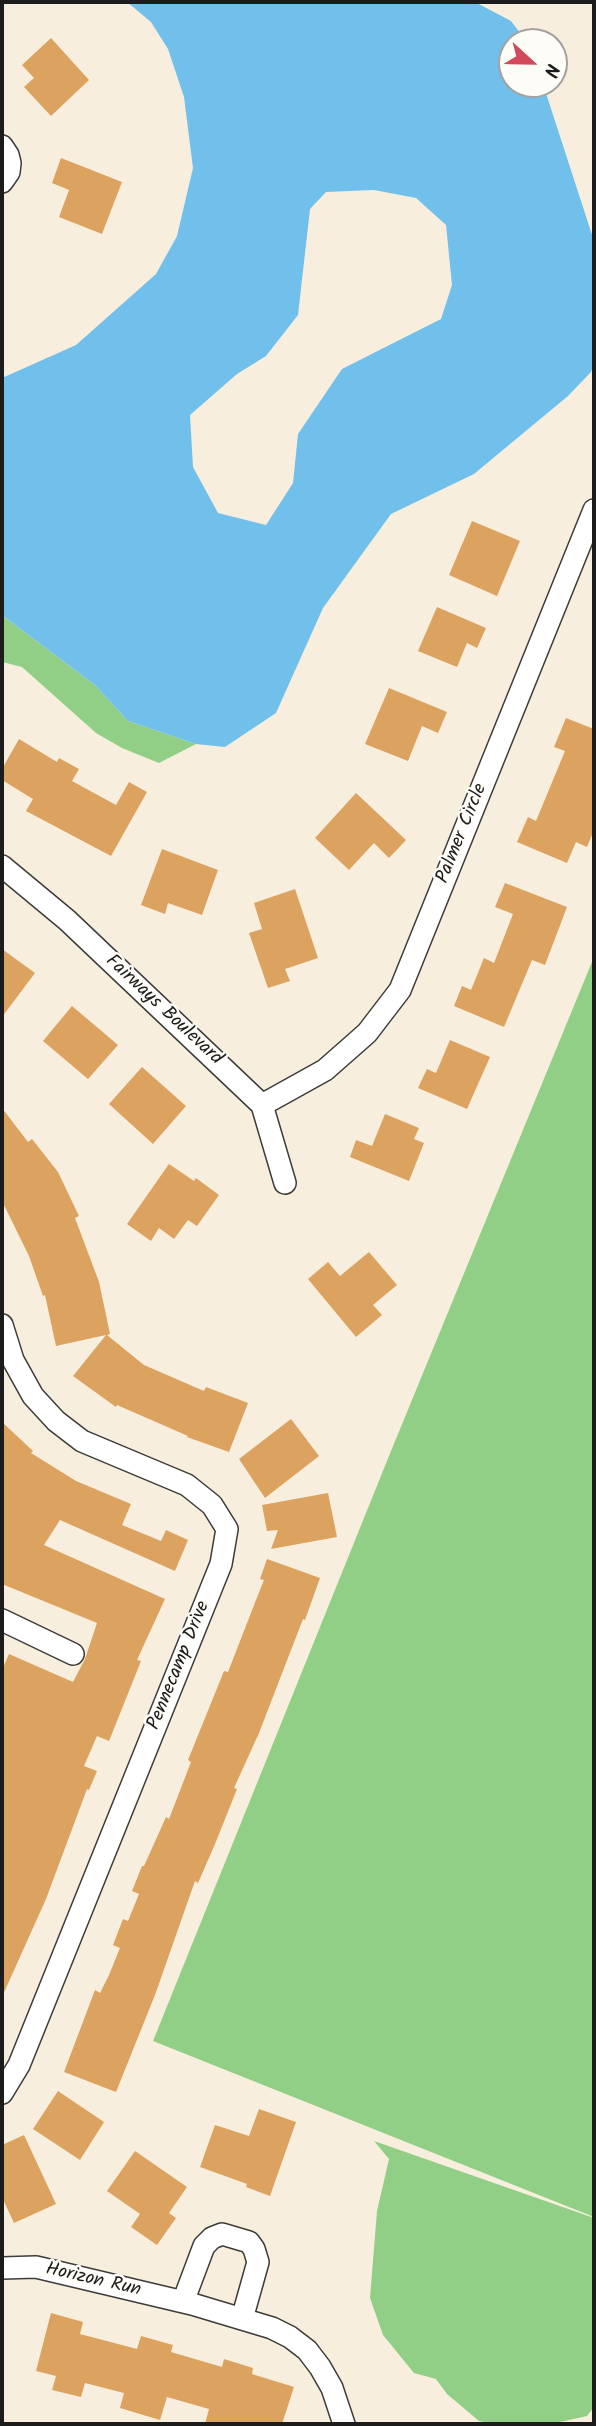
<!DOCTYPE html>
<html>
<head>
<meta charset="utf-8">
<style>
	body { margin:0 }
	#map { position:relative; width:596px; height:2426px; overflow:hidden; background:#f8eedd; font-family:Kalam,sans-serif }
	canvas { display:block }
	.frame { position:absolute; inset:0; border:4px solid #1c1c1c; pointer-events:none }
	.north { position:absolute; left:498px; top:28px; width:70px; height:70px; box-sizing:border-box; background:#fdfcf7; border:2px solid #a3a29f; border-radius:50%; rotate:112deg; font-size:19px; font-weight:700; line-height:28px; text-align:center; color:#1c1c1c }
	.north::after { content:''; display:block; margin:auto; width:24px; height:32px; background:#d1495b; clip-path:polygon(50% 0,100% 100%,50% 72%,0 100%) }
</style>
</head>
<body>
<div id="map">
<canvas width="596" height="2426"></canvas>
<div class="frame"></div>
<div class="north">N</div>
</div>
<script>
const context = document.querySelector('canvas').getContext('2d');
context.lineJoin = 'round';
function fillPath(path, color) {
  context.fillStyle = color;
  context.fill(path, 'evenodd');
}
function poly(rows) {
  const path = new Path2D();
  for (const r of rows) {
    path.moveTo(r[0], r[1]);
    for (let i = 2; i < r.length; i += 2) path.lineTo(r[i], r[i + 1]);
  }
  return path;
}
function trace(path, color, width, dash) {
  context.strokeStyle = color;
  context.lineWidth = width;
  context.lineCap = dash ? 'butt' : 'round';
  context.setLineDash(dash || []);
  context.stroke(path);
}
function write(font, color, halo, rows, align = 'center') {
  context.font = font + ' Kalam,sans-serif';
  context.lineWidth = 5;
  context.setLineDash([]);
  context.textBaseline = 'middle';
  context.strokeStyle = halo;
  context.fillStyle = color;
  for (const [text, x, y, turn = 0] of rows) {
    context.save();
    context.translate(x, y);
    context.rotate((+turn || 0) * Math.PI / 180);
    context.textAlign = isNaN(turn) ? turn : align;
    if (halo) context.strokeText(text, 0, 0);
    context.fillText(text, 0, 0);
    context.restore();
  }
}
const green = poly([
	[2,615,95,685,128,721,196,744,159,763,122,748,96,733,22,667,2,662],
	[594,957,594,2217,153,2041,391,1451],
	[374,2141,594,2218,594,2407,587,2416,551,2424,495,2424,479,2421,447,2394,436,2379,414,2373,383,2335,370,2298,377,2211,389,2159]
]);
const water = poly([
	[127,2,475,2,511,21,527,42,512,42,512,84,543,84,594,241,594,364,591,372,568,396,474,474,391,514,323,608,276,713,225,747,196,744,128,721,95,685,2,615,2,378,76,345,156,274,177,236,193,168,184,97,168,49,151,22],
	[374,190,416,198,446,225,452,285,441,319,342,369,298,434,293,483,266,525,218,513,193,467,190,415,237,374,266,356,298,315,310,209,326,192]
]);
const building = poly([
	[51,38,89,80,51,116,24,87,34,78,22,65],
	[61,158,122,182,102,234,59,217,69,190,52,183],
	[472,521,520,541,497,596,449,575],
	[437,607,486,628,477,648,467,643,457,667,418,651],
	[389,688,447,712,438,733,422,726,408,761,365,744],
	[566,718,594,729,594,830,587,847,576,842,567,863,517,842,528,817,536,821,565,751,554,747],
	[19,739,57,762,59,758,79,769,72,781,116,805,129,782,147,792,111,856,26,811,33,799,2,780,2,769],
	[356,793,406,840,389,858,374,843,349,870,315,838],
	[162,849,218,870,202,915,168,903,165,914,141,905],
	[505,883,567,907,545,965,532,960,504,1027,454,1006,462,986,471,990,484,958,494,963,513,914,495,907],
	[295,889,318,958,285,969,290,981,268,988,249,933,262,929,254,903],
	[2,949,35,973,2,1017],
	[72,1006,118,1045,88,1079,43,1041],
	[450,1040,490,1057,467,1109,418,1088,427,1069,436,1073],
	[142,1067,186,1106,153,1144,109,1104],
	[2,1108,28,1142,32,1139,58,1172,79,1216,75,1218,99,1282,110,1334,107,1335,144,1365,204,1391,206,1387,248,1403,229,1452,187,1437,188,1436,117,1405,116,1407,73,1376,106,1335,56,1346,45,1295,43,1296,29,1256,2,1201],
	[385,1114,419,1128,414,1139,424,1143,409,1181,350,1157,356,1140,372,1146],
	[169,1164,194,1181,196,1178,219,1195,197,1226,188,1220,174,1239,159,1228,151,1241,127,1224],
	[369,1252,397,1285,373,1305,382,1315,356,1337,308,1279,328,1262,340,1276],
	[291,1419,319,1456,265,1498,239,1459],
	[2,1422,33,1451,31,1453,76,1481,131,1504,122,1525,161,1541,166,1530,188,1540,175,1571,60,1520,44,1545,165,1599,137,1660,141,1661,109,1741,97,1736,84,1766,97,1771,89,1790,87,1789,46,1899,2,1997,2,1670,9,1654,73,1682,85,1659,97,1623,2,1584],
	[328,1493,337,1537,271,1549,278,1530,267,1531,262,1505],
	[267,1559,320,1578,305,1620,303,1619,259,1733,234,1788,237,1789,215,1844,198,1883,195,1881,155,1995,116,2092,64,2072,95,1990,100,1993,109,1975,120,1948,113,1945,123,1919,128,1921,139,1894,132,1891,142,1866,144,1866,166,1817,169,1819,191,1762,188,1760,224,1671,228,1672,256,1600,264,1580,260,1579],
	[58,2091,104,2122,80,2160,33,2129],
	[259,2109,296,2122,270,2196,246,2187,247,2184,200,2167,215,2125,249,2136],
	[24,2135,56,2204,14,2223,2,2197,2,2145],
	[135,2151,187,2187,169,2213,176,2218,157,2245,131,2227,140,2214,107,2191],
	[51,2313,83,2322,80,2334,137,2349,141,2336,173,2345,171,2352,222,2367,224,2359,253,2368,252,2374,294,2387,282,2424,205,2424,209,2409,167,2397,160,2420,120,2408,124,2393,85,2383,81,2397,52,2390,56,2376,36,2371]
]);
const street = poly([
	[2,146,8,155,10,163,9,172,2,182],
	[2,866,67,920,262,1105,285,1183],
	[262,1105,325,1070,367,1033,400,990,594,510],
	[2,1325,13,1360,33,1396,56,1421,82,1441,187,1485,212,1505,227,1529,221,1564,19,2065,2,2093],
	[2,1620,73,1654],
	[2,2268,36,2267,192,2304,272,2328,290,2337,307,2350,320,2367,332,2388,344,2424],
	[183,2302,204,2246,212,2238,222,2234,249,2242,254,2249,258,2262,242,2319]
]);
const streetNames = [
	["Palmer Circle",463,834,-68],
	["Fairways Boulevard",163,1011,43],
	["Pennecamp Drive",180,1666,-68],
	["Horizon Run",93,2281,13]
];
fillPath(green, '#91cf86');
fillPath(water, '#71c0ec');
fillPath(building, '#dca25f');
trace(street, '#3d3c39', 24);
trace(street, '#fff', 21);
write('19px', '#1c1c1c', '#fdfcf7', streetNames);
</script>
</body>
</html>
